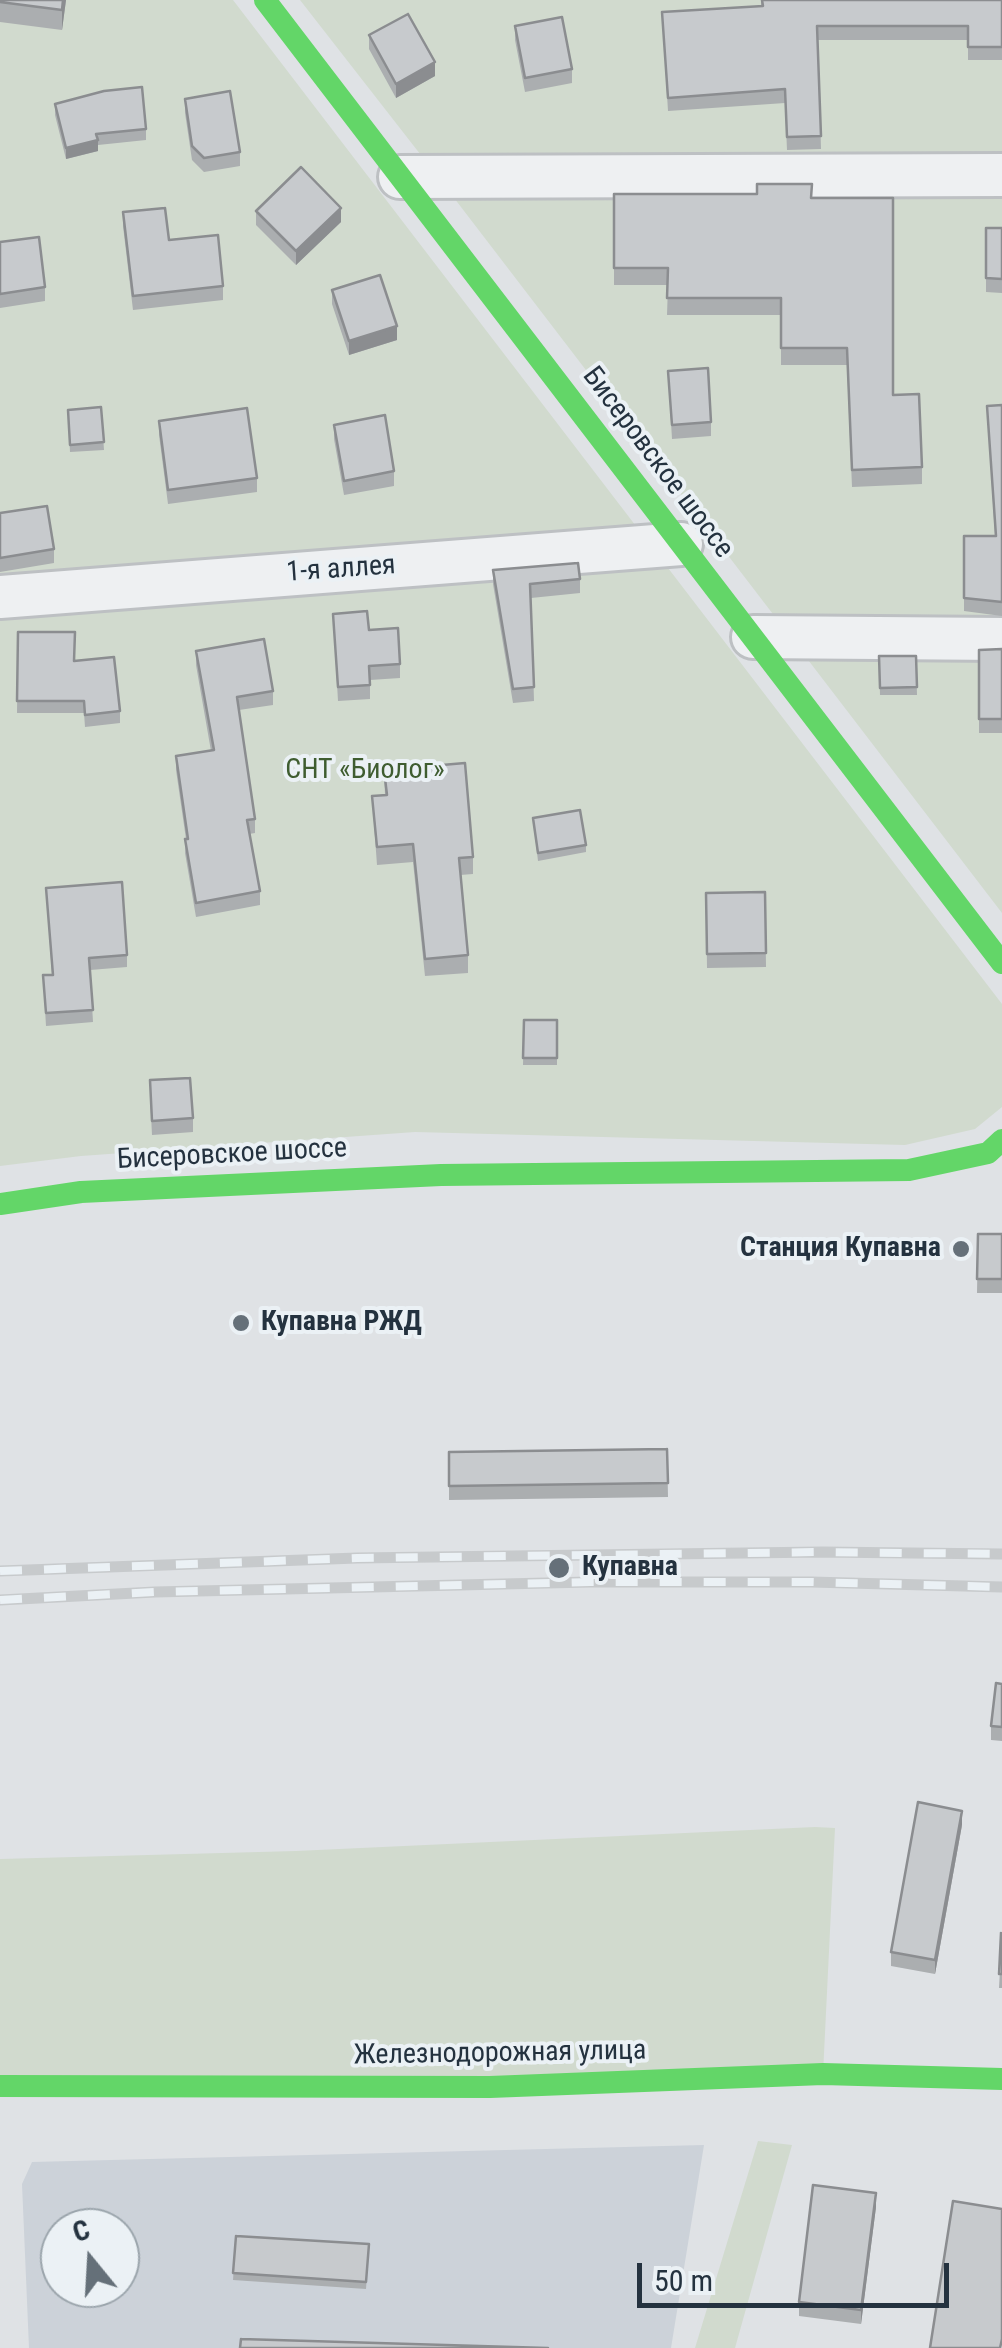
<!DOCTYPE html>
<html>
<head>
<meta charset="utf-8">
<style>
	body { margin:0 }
	#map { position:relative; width:1002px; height:2348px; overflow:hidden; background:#dfe2e5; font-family:"Roboto Condensed",sans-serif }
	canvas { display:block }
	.north { position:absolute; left:40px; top:2208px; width:100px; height:100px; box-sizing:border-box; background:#ebf1f5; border:2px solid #9ba5ac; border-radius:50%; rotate:342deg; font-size:28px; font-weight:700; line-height:40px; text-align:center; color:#24323f }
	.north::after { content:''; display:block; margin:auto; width:35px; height:45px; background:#657079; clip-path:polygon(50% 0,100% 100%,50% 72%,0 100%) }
	.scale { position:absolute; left:637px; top:2263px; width:312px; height:45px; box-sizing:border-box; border:5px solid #24323f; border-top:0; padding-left:12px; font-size:30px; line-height:35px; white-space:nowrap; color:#24323f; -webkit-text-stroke:8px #ebf1f5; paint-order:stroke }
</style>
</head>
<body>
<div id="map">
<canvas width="1002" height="2348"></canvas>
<div class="north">С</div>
<div class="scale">50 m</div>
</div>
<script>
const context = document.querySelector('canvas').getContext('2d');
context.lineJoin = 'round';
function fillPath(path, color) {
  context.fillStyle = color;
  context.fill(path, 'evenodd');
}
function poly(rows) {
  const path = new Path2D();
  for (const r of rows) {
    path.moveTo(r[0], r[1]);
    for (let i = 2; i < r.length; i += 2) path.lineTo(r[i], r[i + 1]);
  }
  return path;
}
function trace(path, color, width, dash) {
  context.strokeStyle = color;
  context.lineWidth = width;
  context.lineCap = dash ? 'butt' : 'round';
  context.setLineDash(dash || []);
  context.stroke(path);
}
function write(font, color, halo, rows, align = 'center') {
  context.font = font + ' "Roboto Condensed",sans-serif';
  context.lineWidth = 8;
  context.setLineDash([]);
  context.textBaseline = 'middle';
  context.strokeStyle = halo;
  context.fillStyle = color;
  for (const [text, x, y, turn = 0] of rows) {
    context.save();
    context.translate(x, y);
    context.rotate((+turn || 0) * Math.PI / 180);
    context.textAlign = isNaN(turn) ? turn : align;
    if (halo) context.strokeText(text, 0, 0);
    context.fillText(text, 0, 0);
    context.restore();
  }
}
const built = poly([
	[704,2145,671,2348,29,2348,22,2184,32,2162],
	[60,2228,120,2228,120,2288,60,2288]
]);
const green = poly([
	[0,0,233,0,1002,1004,1002,1107,975,1129,905,1145,415,1132,81,1156,0,1166],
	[300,0,1002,0,1002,913,438,177],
	[815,1827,835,1828,823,2074,0,2086,0,1859,296,1851],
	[758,2141,792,2145,735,2348,695,2348]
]);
const street = poly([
	[400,177,1002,175],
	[0,597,681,544],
	[753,637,1002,639]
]);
const fast = poly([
	[265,0,1002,963],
	[0,1204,81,1192,441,1175,909,1170,988,1153,1002,1140],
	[0,2086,490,2087,823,2074,1002,2079]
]);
const rail = poly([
	[0,1571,357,1558,822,1552,1002,1554],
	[0,1600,155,1592,590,1582,811,1582,1002,1587]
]);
const wall = poly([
	[0,0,66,0,62,30,0,22],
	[761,0,1002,0,1002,60,968,60,968,40,818,40,821,149,787,150,785,103,668,111,662,12,761,6],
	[515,26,572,69,572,83,525,92,515,40],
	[369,35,435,76,396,98,369,49],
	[185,99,240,152,240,166,204,172,192,160,185,113],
	[55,104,146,129,146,140,98,145,98,151,66,159,55,115],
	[614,194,811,198,893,395,922,467,922,484,852,487,847,365,781,365,781,315,667,315,668,285,614,285],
	[256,211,341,222,296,265,256,225],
	[123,212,169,240,223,286,223,300,133,310,123,226],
	[986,228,1002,228,1002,293,986,292],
	[0,242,45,287,45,301,0,308],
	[332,290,397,340,349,355,332,304],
	[668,371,711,422,711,436,672,439],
	[1002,405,1002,616,964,611,964,536,995,536,987,406],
	[101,407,104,450,70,452,68,410],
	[159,421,257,478,257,492,168,504,159,435],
	[334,425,394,471,394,486,344,495,334,439],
	[0,513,54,549,54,563,0,572],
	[493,570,580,579,580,593,531,598,534,701,513,703,493,584],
	[333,614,369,630,400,664,400,678,370,680,370,699,338,701],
	[18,632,74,661,120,711,120,723,85,727,84,713,17,713],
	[1002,649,1002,733,979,733,979,650],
	[196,651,273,691,273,705,239,710,255,819,255,833,249,834,260,891,260,905,196,917,185,853,186,839,176,770,176,756,211,751,196,665],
	[879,656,916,656,917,695,880,695],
	[384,770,473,857,473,874,460,875,468,955,468,973,425,976,413,862,377,865,372,796,385,795],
	[533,818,586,845,586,852,538,861],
	[46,888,127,955,127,967,90,970,93,1022,46,1026,43,975,52,975],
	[765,892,766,967,707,968,706,893],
	[524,1020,557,1020,557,1065,523,1065],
	[150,1094,193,1118,193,1132,152,1135],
	[978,1234,1002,1234,1002,1293,977,1293],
	[667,1449,668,1497,449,1500,449,1452],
	[1002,1684,1002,1741,991,1740,991,1726],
	[962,1825,935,1974,891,1966,891,1952],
	[1002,1934,1002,1988,999,1988],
	[876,2207,861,2324,799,2316,799,2302],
	[236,2236,369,2244,366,2289,233,2280]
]);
const shadedWall = poly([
	[63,0,66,0,62,30,62,10],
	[435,62,435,76,396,98,396,84],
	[98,140,98,151,66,159,66,148],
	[341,208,341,222,296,265,296,251],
	[397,326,397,340,349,355,349,341],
	[962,1811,962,1825,935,1974,935,1960],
	[876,2193,876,2207,861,2324,861,2310]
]);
const building = poly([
	[0,0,63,0,62,10,0,2,0,0],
	[762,0,1002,0,1002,47,968,47,968,26,817,26,821,136,787,137,785,89,668,98,662,12,763,6,762,0],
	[408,14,435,62,396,84,369,35,408,14],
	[562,17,572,69,525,78,515,26,562,17],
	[142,87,146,129,96,134,98,140,66,148,55,104,104,91,142,87],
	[230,91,240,152,204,158,192,146,185,99,230,91],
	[301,167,341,208,296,251,256,211,301,167],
	[757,184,812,184,811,198,893,198,893,395,919,394,922,467,852,470,847,348,781,348,781,298,667,298,668,268,614,268,614,194,757,194,757,184],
	[165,208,169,240,218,235,223,286,133,296,123,212,165,208],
	[986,228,1002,228,1002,279,986,278,986,228],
	[39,237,45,287,0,294,0,242,39,237],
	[380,275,397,326,349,341,332,290,380,275],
	[708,368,711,422,672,425,668,371,708,368],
	[1002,405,1002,602,964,598,964,536,996,536,987,406,1002,405],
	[101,407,104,442,70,445,68,410,101,407],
	[247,408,257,478,168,490,159,421,247,408],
	[385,415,394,471,344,481,334,425,385,415],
	[47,506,54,549,0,558,0,513,47,506],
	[578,563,580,579,530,584,534,687,513,689,493,570,578,563],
	[367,611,369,630,398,628,400,664,369,666,370,685,338,687,333,614,367,611],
	[18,632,75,632,74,661,114,657,120,711,85,715,84,701,17,701,18,632],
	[264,639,273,691,237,697,255,819,247,820,260,891,196,903,185,839,188,839,176,756,214,750,196,651,264,639],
	[1002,649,1002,719,979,719,979,650,1002,649],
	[879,656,916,656,917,687,880,688,879,656],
	[465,763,473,857,459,858,468,955,425,959,413,844,377,847,372,796,387,795,384,770,465,763],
	[580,810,586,845,538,853,533,818,580,810],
	[122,882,127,955,89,958,93,1010,46,1013,43,975,53,975,46,888,122,882],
	[765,892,766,953,707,954,706,893,765,892],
	[524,1020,557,1020,557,1058,523,1058,524,1020],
	[190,1078,193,1118,152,1121,150,1080,190,1078],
	[978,1234,1002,1234,1002,1279,977,1279,978,1234],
	[667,1449,668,1483,449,1486,449,1452,667,1449],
	[996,1683,1002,1684,1002,1727,991,1726,996,1683],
	[918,1802,962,1811,935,1960,891,1952,918,1802],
	[1001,1933,1002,1934,1002,1974,999,1974,1001,1933],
	[813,2185,876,2193,861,2310,799,2302,813,2185],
	[953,2201,1002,2209,1002,2339,1000,2348,930,2348,953,2201],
	[236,2236,369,2244,366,2282,233,2273,236,2236],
	[241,2339,548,2348,240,2348,241,2339]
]);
const markers = [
	[961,1249,10,"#657079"],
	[241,1323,10,"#657079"],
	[559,1568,12,"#657079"]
];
const streetNames = [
	["Бисеровское шоссе",657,463,53],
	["1-я аллея",341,570,-4],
	["Бисеровское шоссе",232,1155,-3],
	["Железнодорожная улица",500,2054,-1]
];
const parkNames = [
	["СНТ «Биолог»",365,771]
];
const poiNames = [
	["Станция Купавна",941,1249,"right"],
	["Купавна РЖД",261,1323],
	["Купавна",582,1568]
];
fillPath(built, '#ccd2d9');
fillPath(green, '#d1dace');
trace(street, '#bdc0c3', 48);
trace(street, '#eef0f2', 42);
trace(fast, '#63d668', 22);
trace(rail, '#c7cacc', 11);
trace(rail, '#ebf1f5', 8, [22]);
fillPath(wall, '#abaeb0');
fillPath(shadedWall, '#8b8d90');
fillPath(building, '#c7cacd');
trace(building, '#8b8d90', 2.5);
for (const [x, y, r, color] of markers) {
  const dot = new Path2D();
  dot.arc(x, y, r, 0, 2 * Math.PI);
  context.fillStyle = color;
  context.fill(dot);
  trace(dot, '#ebf1f5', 4);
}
write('28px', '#24323f', '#ebf1f5', streetNames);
write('28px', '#3f5d30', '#ebf1f5', parkNames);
write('bold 28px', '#24323f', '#ebf1f5', poiNames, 'left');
</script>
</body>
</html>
